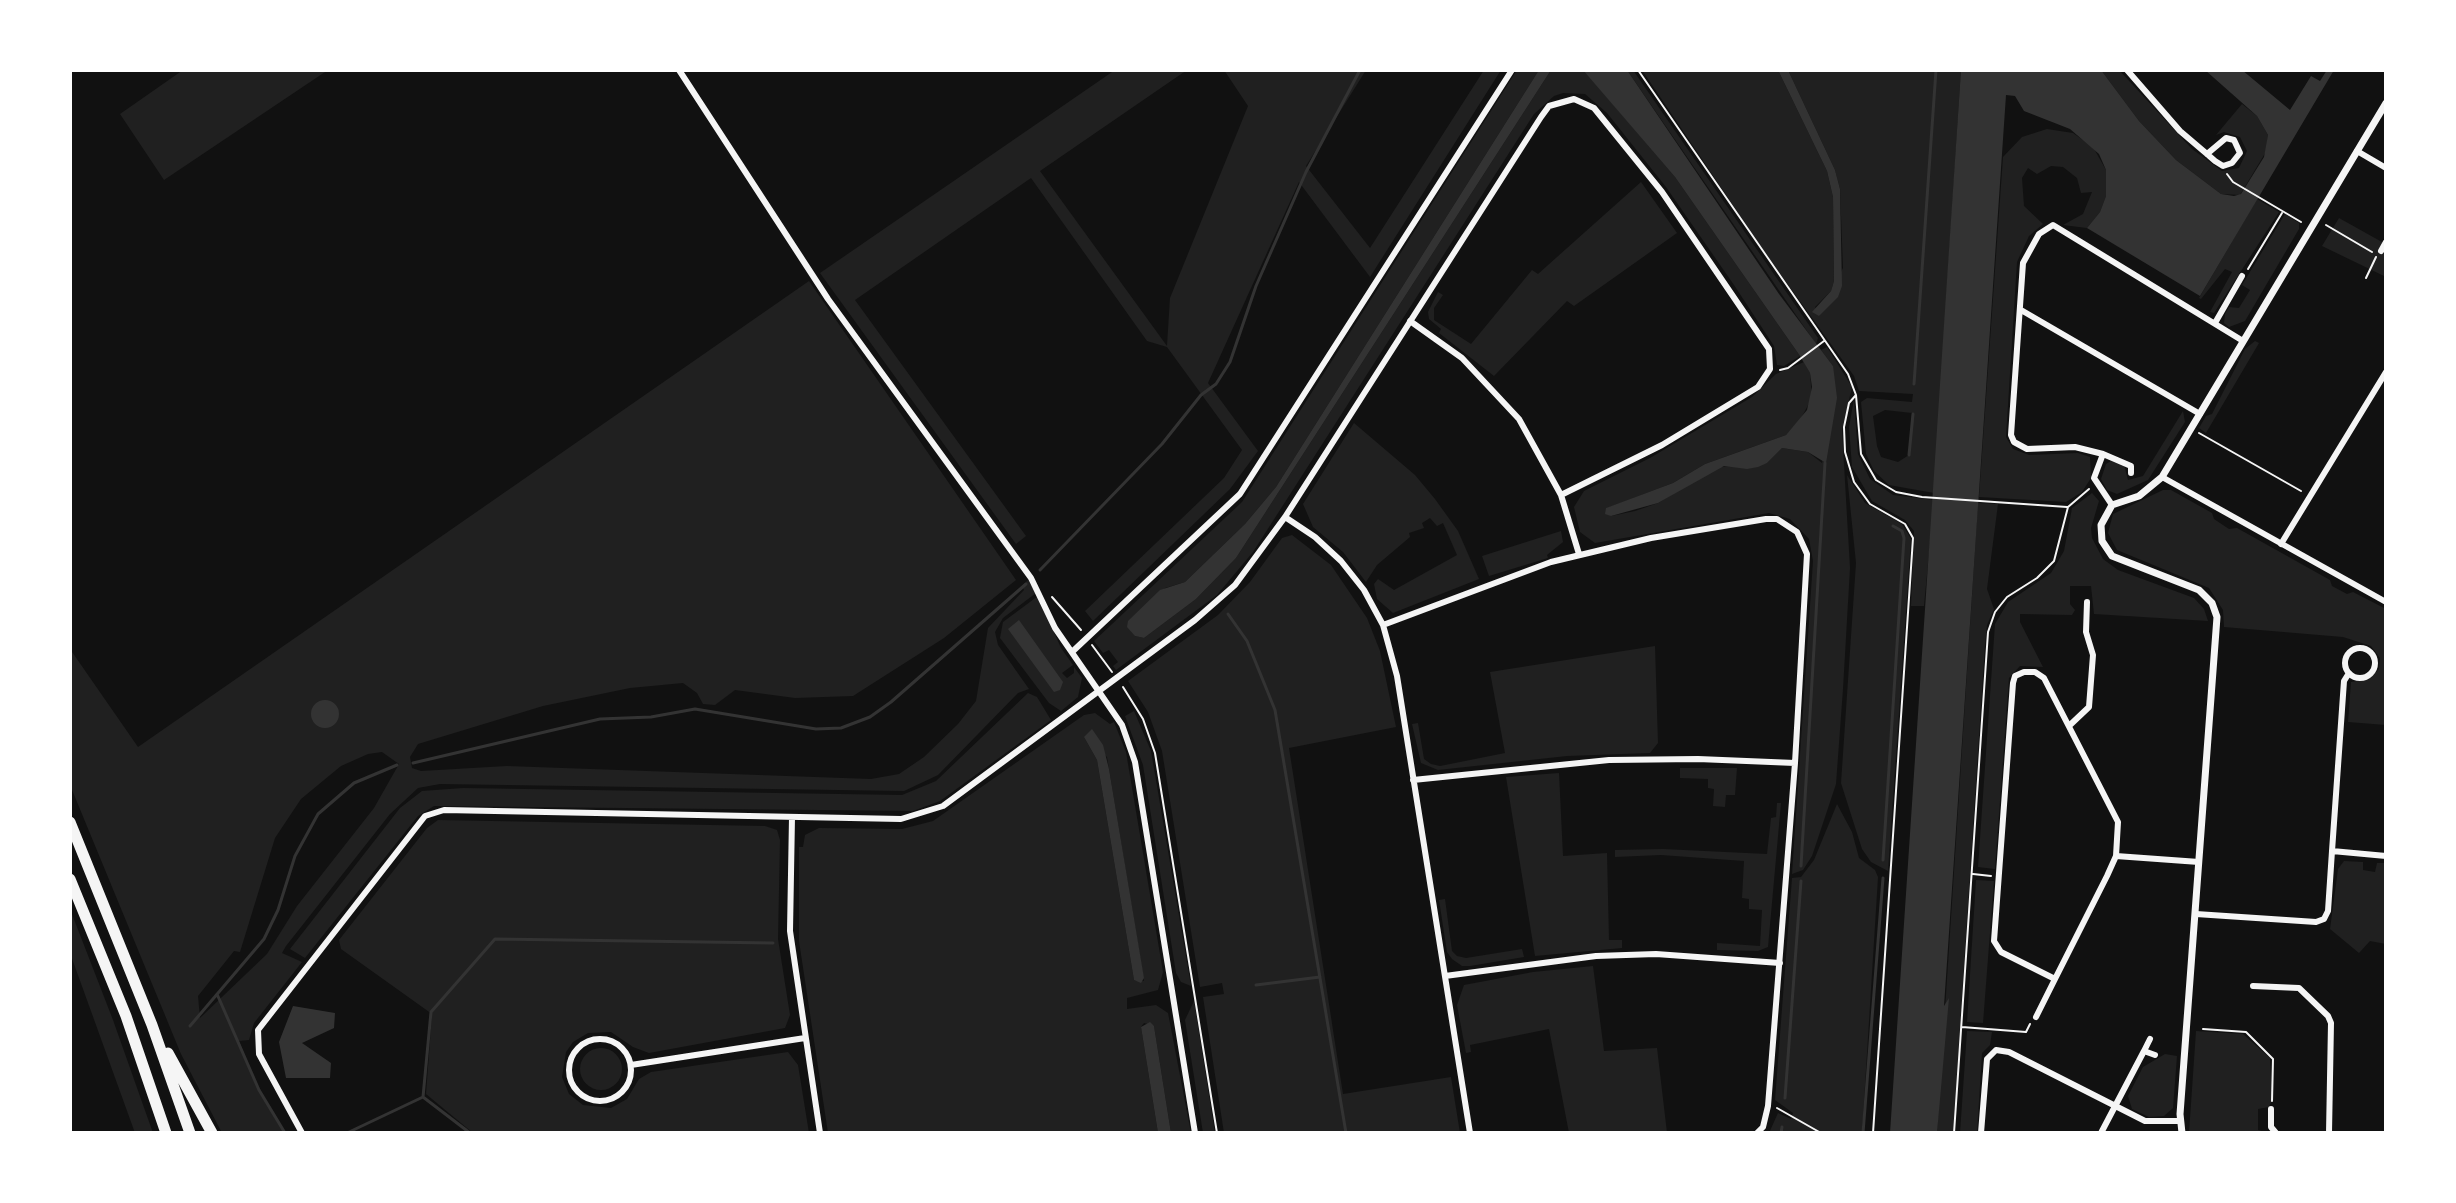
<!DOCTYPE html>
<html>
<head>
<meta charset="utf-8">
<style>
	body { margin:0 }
	#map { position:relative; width:2456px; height:1203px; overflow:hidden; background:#111; font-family:"Varela Round",sans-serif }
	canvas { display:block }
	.frame { position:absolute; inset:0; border:72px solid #fff; pointer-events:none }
</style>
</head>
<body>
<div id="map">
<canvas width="2456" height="1203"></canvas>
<div class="frame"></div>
</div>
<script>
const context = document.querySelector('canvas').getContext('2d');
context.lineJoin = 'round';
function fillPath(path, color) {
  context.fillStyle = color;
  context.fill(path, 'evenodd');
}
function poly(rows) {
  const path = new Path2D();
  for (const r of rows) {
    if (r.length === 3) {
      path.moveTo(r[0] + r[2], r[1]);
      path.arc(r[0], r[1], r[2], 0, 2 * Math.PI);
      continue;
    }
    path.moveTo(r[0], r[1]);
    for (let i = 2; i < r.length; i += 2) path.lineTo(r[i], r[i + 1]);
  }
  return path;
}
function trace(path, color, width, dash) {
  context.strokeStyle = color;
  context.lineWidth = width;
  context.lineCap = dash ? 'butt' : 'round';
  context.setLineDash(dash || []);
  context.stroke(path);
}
const green = poly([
	[183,70,328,70,164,180,120,114],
	[1115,70,1187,70,1040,171,1167,346,1170,298,1248,106,1224,70,1366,70,1306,166,1370,248,1484,70,1501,70,1370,277,1299,182,1208,383,1258,451,1230,489,1093,621,1085,611,1224,478,1242,450,1167,347,1147,341,1031,178,855,300,1026,536,1016,544,820,273],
	[1517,70,1539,70,1276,487,1245,524,1185,582,1165,588,1135,636,1144,638,1196,599,1236,558,1551,70,1583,70,1590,77,1675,177,1800,356,1784,366,1777,365,1774,346,1734,285,1666,187,1607,113,1585,94,1563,93,1554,96,1534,114,1253,552,1217,595,1116,670,1113,666,1118,662,1109,650,1103,653,1094,641,1242,502],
	[1627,70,1633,70,1818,338,1816,344],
	[1642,70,1778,70,1827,171,1833,197,1834,281,1831,291,1815,307,1819,316,1843,268,1840,189,1835,170,1788,70,1961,70,1934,493,1889,485,1874,471,1866,454,1861,402,1867,398,1912,402,1913,394,1859,391,1854,376,1765,253],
	[1885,410,1912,413,1909,455,1898,462,1881,457,1877,446,1873,416],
	[2101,70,2119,70,2192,149,2222,171,2239,168,2247,151,2240,137,2224,132,2216,135,2242,104,2257,116,2268,135,2267,150,2240,195,2221,194,2176,160,2139,121],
	[2047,129,2073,133,2093,147,2106,170,2106,196,2100,212,2087,228,2063,225,2083,214,2092,192,2081,193,2077,178,2063,167,2051,166,2037,174,2028,168,2022,178,2024,206,2043,224,2029,236,2017,262,2006,437,2013,449,2029,455,2078,453,2090,457,2091,478,2082,492,2066,502,1979,497,2003,157,2022,137],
	[1641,182,1677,233,1574,306,1567,301,1494,376,1439,333,1441,329,1429,319,1428,312,1438,292,1443,295,1434,308,1434,320,1471,344,1532,270,1538,274],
	[2257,199,2279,212,2214,313,2210,312,2232,272,2225,269,2201,299,2199,298],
	[2285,214,2299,223,2299,229,2245,321,2229,327,2224,323,2225,314,2229,307,2239,308,2250,290,2242,285],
	[2339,218,2382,242,2386,253,2386,277,2322,246],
	[809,281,1016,580,944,638,853,696,795,698,735,690,715,705,703,704,697,693,683,683,630,688,543,706,418,744,410,757,412,768,421,771,507,766,871,779,899,774,924,757,958,724,976,701,988,628,1024,590,1022,586,1028,580,1036,593,1003,618,995,632,998,645,1029,689,1018,693,938,775,904,791,440,784,418,788,390,814,286,946,282,953,302,962,254,1023,249,1040,239,1041,259,1090,285,1133,222,1133,181,1054,70,785,70,649,138,747],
	[382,752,399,764,374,808,297,906,267,954,200,1018,198,996,234,951,240,952,275,838,301,799,341,766,368,754],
	[2255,341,2259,343,2206,433,2199,428,2206,416,2212,414,2245,349],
	[1827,347,1852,387,1842,430,1850,568,1843,689,1836,784,1812,856,1803,870,1792,874,1813,561,1809,539,1790,519,1769,513,1595,543,1580,532,1574,507,1584,491,1650,458,1752,397,1776,374,1804,362,1810,373,1812,398,1800,420,1786,435,1705,464,1673,483,1607,508,1611,516,1635,511,1658,503,1719,467,1767,463,1782,448,1808,452,1822,463,1833,366,1821,350],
	[1854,399,1858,454,1870,479,1893,495,1934,500,1924,606,1911,606,1914,531,1905,520,1872,501,1852,467,1849,427],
	[2183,411,2185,422,2148,480,2117,494,2107,490,2101,479,2106,464,2111,461,2124,465,2128,480,2143,476],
	[1354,423,1415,475,1435,499,1458,531,1479,579,1393,613,1377,599,1374,584,1378,579,1394,590,1457,555,1443,523,1437,526,1430,518,1422,523,1424,528,1409,533,1410,537,1377,565,1366,582,1343,552,1313,527,1303,504],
	[1847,475,1865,503,1902,524,1911,539,1888,871,1871,862,1862,849,1841,783,1856,563],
	[2163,490,2171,490,2212,513,2214,519,2229,529,2237,528,2330,580,2332,586,2347,594,2353,592,2386,609,2386,725,2348,722,2351,682,2369,679,2379,669,2380,658,2371,646,2343,637,2224,627,2223,610,2209,588,2117,550,2108,533,2113,514],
	[2092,493,2099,501,2091,528,2092,538,2103,559,2118,570,2194,598,2204,609,2208,621,2094,614,2091,586,2070,586,2070,604,2075,610,2072,615,2020,614,2020,622,2043,667,2020,666,2009,678,1995,869,1978,867,1995,624,2008,602,2051,573,2064,551,2072,508],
	[1978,503,1998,504,1987,589,1994,609,1987,625,1985,645,1953,1133,1937,1133],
	[1561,531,1563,542,1547,555,1548,558,1489,576,1482,556],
	[1292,535,1331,565,1367,618,1380,651,1396,727,1289,748,1343,1094,1451,1077,1460,1133,1224,1133,1203,997,1224,994,1222,983,1200,987,1162,751,1148,712,1128,681,1218,615,1250,582,1282,538],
	[1038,596,1061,648,1073,665,1062,673,1067,678,1074,673,1074,667,1082,678,1078,697,1061,711,1049,703,1000,638,1003,622],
	[1655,646,1658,743,1650,753,1567,756,1438,770,1421,763,1412,724,1418,723,1424,759,1431,764,1440,766,1505,753,1490,672],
	[1028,693,1037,697,1051,720,940,801,913,811,434,806,418,816,305,958,290,949,400,808,422,791,463,788,902,795,936,781],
	[1134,711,1151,751,1191,986,1181,982,1176,973,1143,765,1125,716],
	[1095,713,1110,724,1114,722,1126,752,1163,972,1158,990,1127,998,1127,1009,1156,1005,1168,1013,1191,1133,1171,1133,1154,1026,1144,1023,1141,1027,1158,1133,828,1133,799,941,799,847,803,847,805,835,819,828,902,829,933,821,1084,715],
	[1084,737,1107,757,1144,981,1134,980,1097,760],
	[1680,768,1737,768,1735,795,1726,795,1725,807,1713,806,1714,789,1708,788,1708,779,1680,778],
	[1559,773,1563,856,1607,853,1609,940,1622,940,1622,948,1535,956,1506,777],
	[1777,803,1781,803,1768,947,1758,951,1717,950,1717,943,1760,946,1762,910,1749,909,1749,899,1742,898,1744,861,1661,855,1615,857,1615,850,1663,849,1767,854,1771,818,1776,817],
	[1837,804,1852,832,1859,858,1875,870,1878,877,1862,1133,1769,1133,1778,1113,1791,1119,1793,1113,1775,1100,1792,878,1801,877,1814,860],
	[438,820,765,826,777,830,780,840,778,939,790,1015,785,1028,649,1053,633,1047,611,1032,588,1033,573,1042,566,1052,562,1077,569,1094,583,1105,611,1108,627,1099,639,1079,651,1072,788,1052,798,1065,809,1133,473,1133,426,1094,432,1014,341,949,339,940,427,828],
	[2344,861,2363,862,2363,870,2375,872,2377,863,2386,863,2386,944,2370,941,2359,953,2330,929,2338,869],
	[1976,880,1994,881,1983,1023,1967,1022],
	[1445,899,1452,951,1457,956,1466,958,1522,949,1524,957,1470,966,1462,966,1452,959,1447,952,1439,900],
	[70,909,113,1020,153,1133,135,1133,70,953],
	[1593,966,1604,1051,1657,1048,1667,1133,1569,1133,1549,1029,1470,1045,1471,1052,1466,1053,1457,1005,1464,985,1533,972],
	[1194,1001,1215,1133,1203,1133,1185,1020],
	[1967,1031,1992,1032,1990,1045,1982,1053,1977,1133,1960,1133],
	[2196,1031,2243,1034,2270,1058,2272,1100,2269,1107,2258,1109,2258,1130,2269,1133,2189,1133],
	[601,1069,21],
	[2165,1054,2177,1056,2173,1108,2164,1116,2149,1117,2132,1109,2128,1096,2143,1067]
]);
const water = poly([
	[1539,70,1551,70,1236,558,1196,599,1144,638,1135,636,1127,627,1128,621,1160,590,1185,582,1245,524,1276,487],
	[1583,70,1627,70,1779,294,1833,366,1837,398,1826,463,1808,452,1782,448,1767,463,1758,467,1747,469,1724,466,1658,503,1611,516,1605,514,1606,508,1673,483,1705,464,1786,435,1807,410,1812,387,1810,373,1800,356,1675,177],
	[1778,70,1788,70,1835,170,1840,189,1842,286,1838,297,1819,316,1812,312,1831,291,1834,281,1833,197,1827,171],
	[1961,70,2101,70,2139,121,2176,160,2221,194,2234,196,2241,194,2264,157,2268,135,2257,116,2205,70,2242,70,2290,110,2311,76,2320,81,2327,70,2334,70,2200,296,2087,228,2100,212,2106,196,2106,170,2099,154,2070,129,2024,111,2015,96,2006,95,1944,1006,1949,998,1937,1133,1890,1133],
	[1019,620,1063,682,1060,690,1054,692,1008,629],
	[325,714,14],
	[1092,729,1103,745,1109,769,1144,978,1141,983,1134,980,1097,760,1084,737],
	[293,1006,335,1013,334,1028,302,1043,331,1063,330,1078,286,1078,279,1042],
	[1150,1022,1154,1026,1171,1133,1158,1133,1141,1027]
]);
const stream = poly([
	[1914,384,1936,70],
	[1909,455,1913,414],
	[1040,570,1162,444,1201,395,1216,384,1230,362,1256,286,1306,172,1360,70],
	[1228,614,1247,641,1275,710,1346,1133],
	[413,763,600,719,651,717,695,709,816,729,841,728,870,717,891,702,1026,584],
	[1883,860,1904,538,1902,531,1893,526],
	[1801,866,1825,463],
	[1256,985,1320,977],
	[217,994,259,1090,285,1133],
	[190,1026,264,939,278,910,295,856,318,814,354,783,397,765],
	[423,1097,470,1133],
	[1785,1098,1801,881],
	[347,1133,423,1097,431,1012,495,939,773,943],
	[1781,1133,1782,1127],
	[1863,1133,1883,878]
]);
const path = poly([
	[1638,70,1848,374,1856,395,1861,454,1876,480,1896,492,1922,497,2067,507],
	[2227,174,2233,182,2301,222],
	[2326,225,2372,252],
	[2248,269,2282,213],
	[2366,278,2376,257],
	[1780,370,1788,368,1824,341],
	[1856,395,1849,403,1844,427,1845,452,1854,482,1870,504,1905,524,1913,538,1873,1133],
	[2199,433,2301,491],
	[1052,597,1081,630],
	[1092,645,1112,672],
	[1123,687,1143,719,1155,753,1217,1133],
	[1973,874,1991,876],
	[1962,1027,2026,1032,2030,1024],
	[2203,1029,2246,1032,2273,1059,2272,1101],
	[1777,1108,1821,1133],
	[1954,1133,1988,632,1995,612,2007,597,2037,578,2054,561,2068,507,2089,489]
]);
const minor = poly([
	[679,70,828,299,1031,578,1055,628,1122,725,1135,762,1195,1133],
	[2127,70,2180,131,2207,154,2215,161,2223,166,2232,163,2240,153,2234,140,2226,138,2207,154],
	[2357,151,2386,168],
	[2381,251,2386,242],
	[2021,310,2200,414],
	[1410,321,1462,358,1519,419,1561,495,1579,554],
	[2215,323,2242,276],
	[2103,454,2131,466,2131,473],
	[2162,477,2386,602],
	[2112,505,2094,478,2103,454,2075,447,2027,449,2014,442,2011,435,2023,263,2039,234,2053,225,2243,341],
	[1285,517,1315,537,1341,561,1364,590,1383,625,1397,676,1470,1133],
	[2281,544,2386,372],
	[1383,625,1551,562,1651,538,1766,519,1777,519,1797,532,1807,554,1795,763,1768,1106,1763,1127,1757,1133],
	[2360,663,15],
	[1072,652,1240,494,1512,70],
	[2070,725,2089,707,2093,655,2086,632,2087,602],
	[1413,780,1609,760,1698,759,1795,763],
	[792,817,790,931,820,1133],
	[2332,851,2344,681,2349,673],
	[2116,856,2199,862],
	[2196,914,2316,922,2324,919,2328,911,2332,851,2386,856],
	[1445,976,1596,956,1656,954,1780,963],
	[2253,986,2299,988,2328,1016,2331,1023,2329,1133],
	[2036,1017,2055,979,2107,876,2116,856,2118,822,2044,678,2035,672,2024,672,2015,676,2013,683,1994,941,2001,952,2055,979],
	[600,1070,31],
	[2144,1051,2150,1039],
	[631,1065,805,1038],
	[2271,1109,2271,1127,2276,1133],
	[302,1133,259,1054,258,1030,425,816,444,810,901,819,943,806,1195,620,1235,585,1285,517,1541,117,1549,106,1574,99,1594,108,1662,192,1769,349,1770,369,1758,387,1662,445,1561,495],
	[1981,1133,1987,1059,1996,1050,2009,1052,2145,1121,2180,1121],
	[2101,1133,2144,1051,2155,1055]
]);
const tertiary = poly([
	[2182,1133,2180,1114,2217,617,2212,603,2199,590,2112,556,2102,541,2101,525,2112,505,2139,496,2162,477,2386,103]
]);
const motorway = poly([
	[70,822,152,1025,190,1133],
	[70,879,126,1016,166,1133],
	[168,1053,212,1133]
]);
fillPath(green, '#202020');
fillPath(water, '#333');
trace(stream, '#333', 3);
trace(path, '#f5f5f5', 2);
trace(minor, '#f5f5f5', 6);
trace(tertiary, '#f5f5f5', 7);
trace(motorway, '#f5f5f5', 11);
</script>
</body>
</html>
